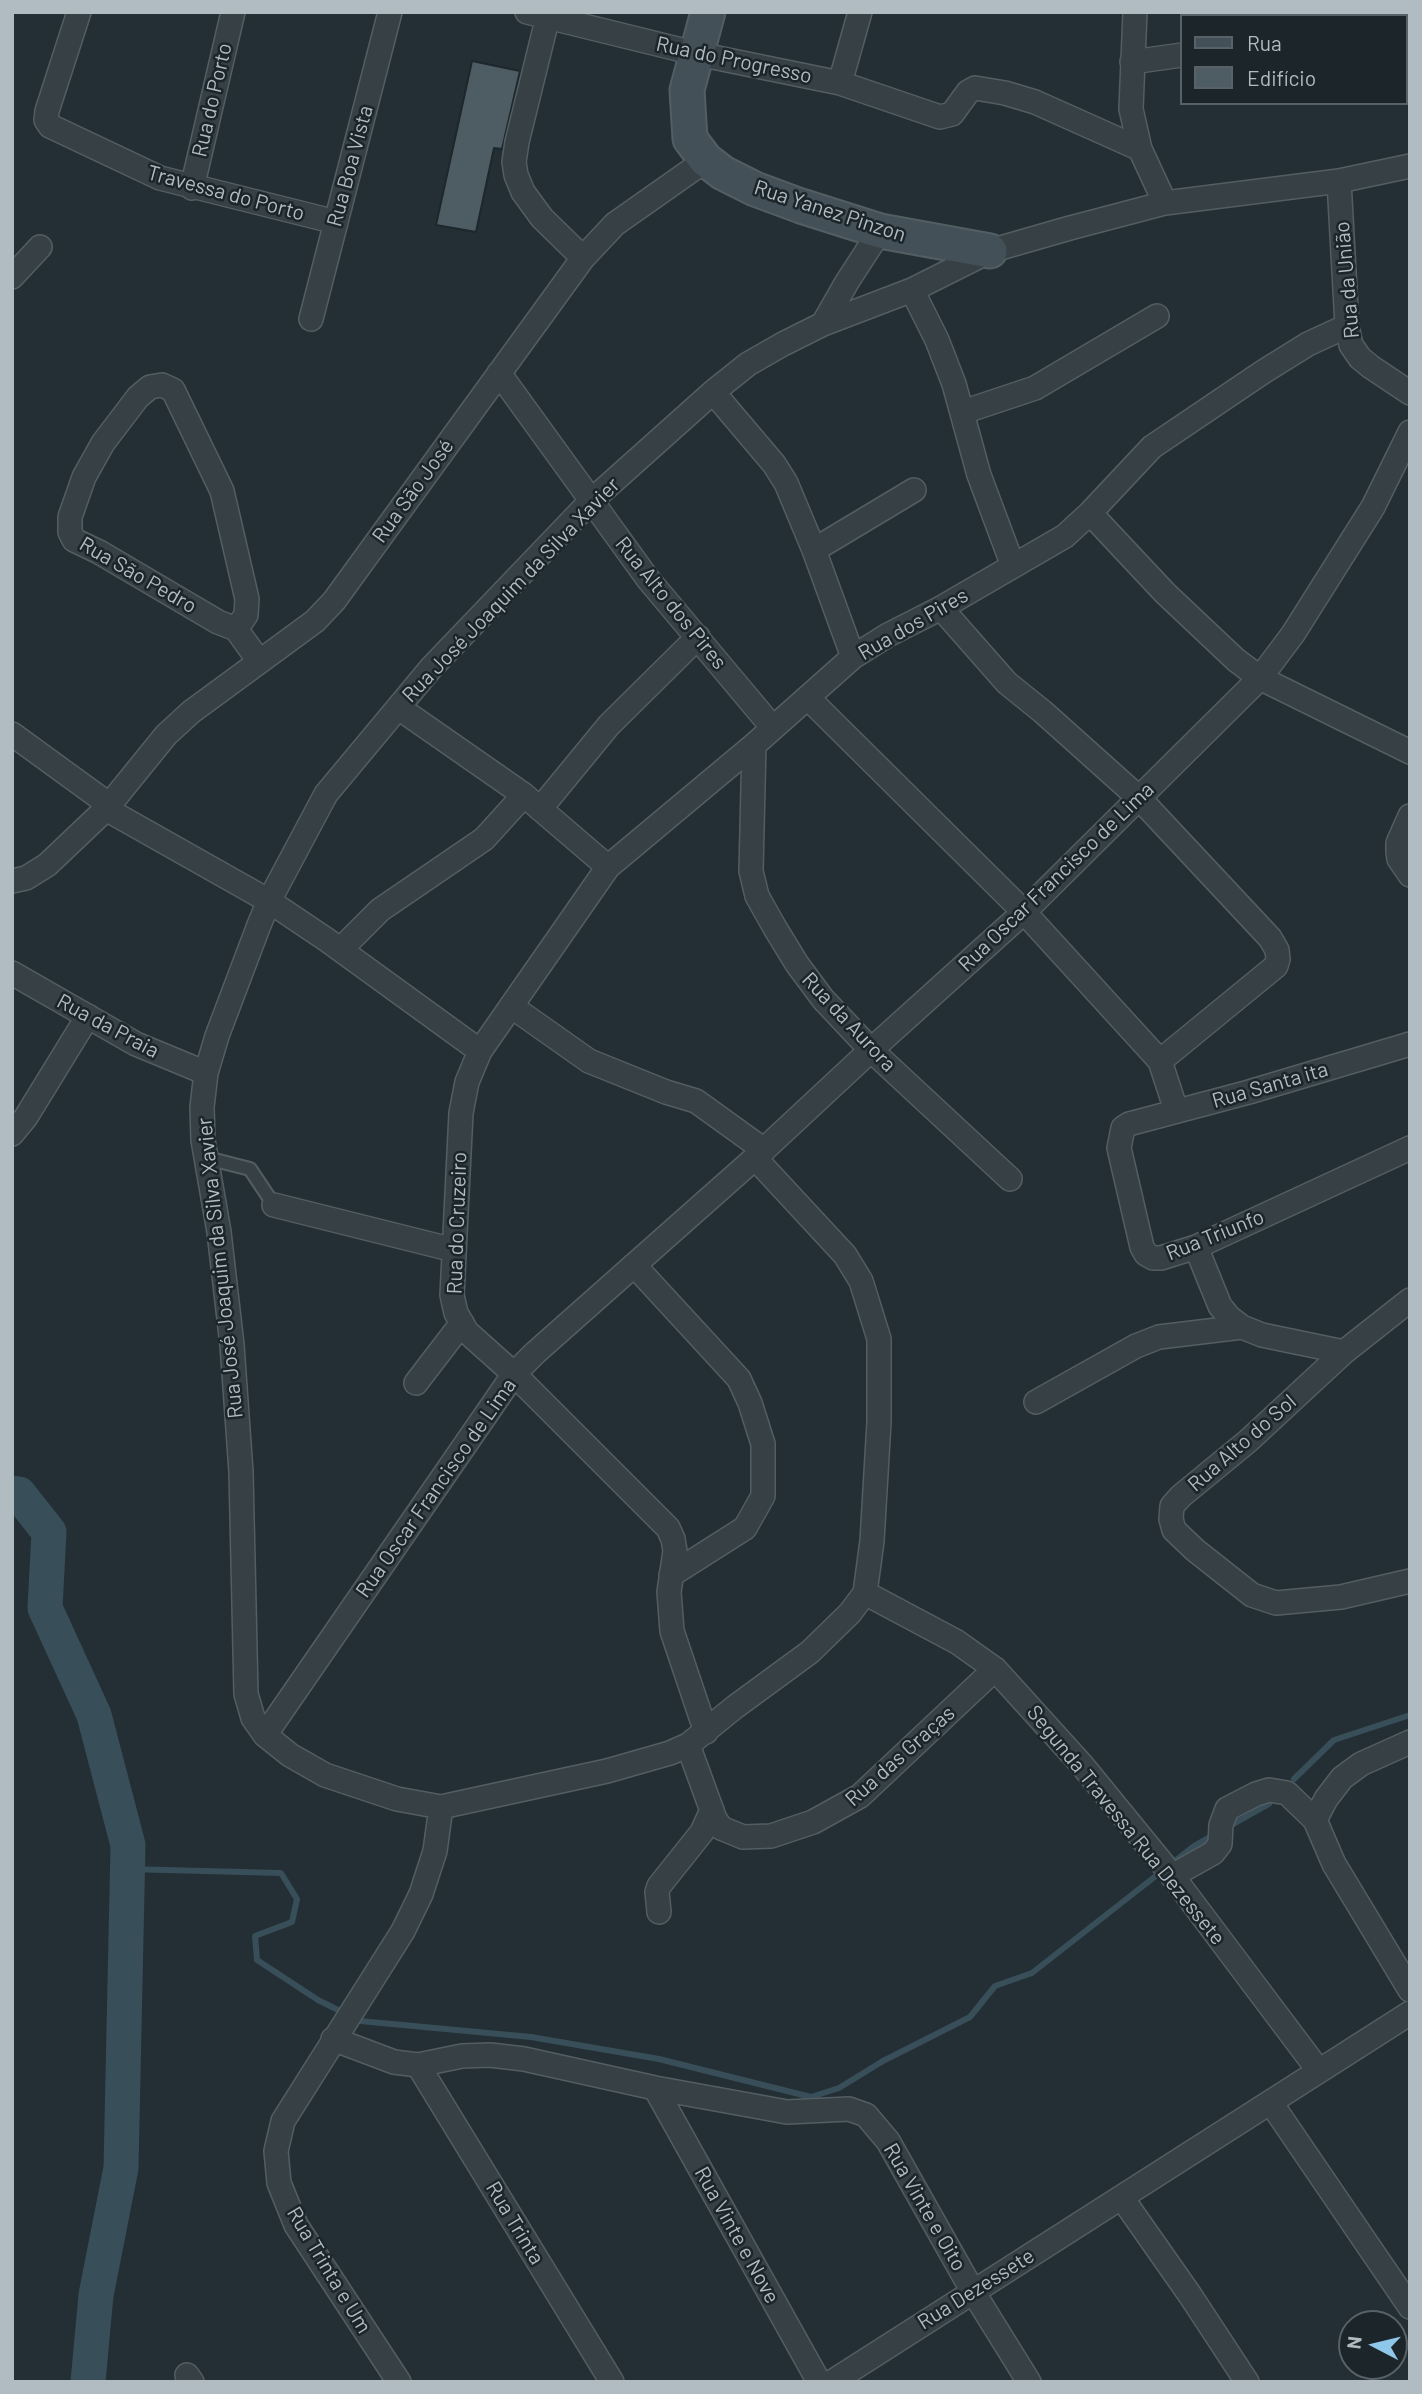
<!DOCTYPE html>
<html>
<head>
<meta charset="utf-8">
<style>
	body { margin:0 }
	#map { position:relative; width:1422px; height:2394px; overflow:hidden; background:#232f34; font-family:Barlow,sans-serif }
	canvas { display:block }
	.frame { position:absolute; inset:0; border:14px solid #b0bbc2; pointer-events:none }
	.legend { position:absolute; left:1180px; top:14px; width:228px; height:91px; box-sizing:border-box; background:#1b252a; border:2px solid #576167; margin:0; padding:9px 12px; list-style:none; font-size:21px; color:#b0bbc2 }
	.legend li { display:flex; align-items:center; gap:14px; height:35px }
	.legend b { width:35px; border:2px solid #576167 }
	.north { position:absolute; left:1338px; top:2310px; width:70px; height:70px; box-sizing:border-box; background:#1b252a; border:2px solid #576167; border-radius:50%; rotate:277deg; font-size:19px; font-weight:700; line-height:28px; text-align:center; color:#b0bbc2 }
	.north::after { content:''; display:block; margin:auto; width:24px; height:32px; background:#8ec7e9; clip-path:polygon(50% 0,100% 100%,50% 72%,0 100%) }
</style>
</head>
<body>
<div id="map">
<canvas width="1422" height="2394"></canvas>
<div class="frame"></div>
<ul class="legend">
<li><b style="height:9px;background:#445058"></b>Rua</li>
<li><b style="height:19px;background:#4e5c63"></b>Edifício</li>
</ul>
<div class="north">N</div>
</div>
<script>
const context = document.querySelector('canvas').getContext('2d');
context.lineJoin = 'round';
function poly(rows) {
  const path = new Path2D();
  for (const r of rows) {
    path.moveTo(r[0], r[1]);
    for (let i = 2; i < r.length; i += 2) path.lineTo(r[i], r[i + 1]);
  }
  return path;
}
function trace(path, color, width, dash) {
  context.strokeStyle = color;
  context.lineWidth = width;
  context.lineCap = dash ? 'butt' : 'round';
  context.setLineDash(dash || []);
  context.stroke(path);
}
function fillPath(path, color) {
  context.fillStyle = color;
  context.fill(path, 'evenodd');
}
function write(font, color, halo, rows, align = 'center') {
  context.font = font + ' Barlow,sans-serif';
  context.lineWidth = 5;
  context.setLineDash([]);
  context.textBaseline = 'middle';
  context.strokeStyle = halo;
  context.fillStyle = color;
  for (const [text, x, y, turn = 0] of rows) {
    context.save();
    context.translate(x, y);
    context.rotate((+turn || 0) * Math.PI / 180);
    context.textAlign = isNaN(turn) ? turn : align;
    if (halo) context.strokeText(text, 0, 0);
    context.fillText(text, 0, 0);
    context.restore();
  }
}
const stream = poly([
	[1294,1779,1334,1740,1410,1715],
	[1228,1827,1269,1804],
	[127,1869,281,1873,297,1899,292,1922,255,1936,257,1960,318,2000,360,2021,531,2037,659,2059,811,2097,839,2088,883,2061,970,2017,995,1986,1032,1973,1194,1846,1215,1834]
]);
const river = poly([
	[12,1493,19,1494,49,1532,45,1608,94,1715,128,1845,121,2168,96,2295,88,2382]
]);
const building = poly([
	[472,61,520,71,502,149,494,148,476,232,436,225,472,61]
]);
const lane = poly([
	[207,1158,250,1169,274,1205]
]);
const street = poly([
	[79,12,47,111,46,120,50,126,160,178,336,222],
	[527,12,698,54,840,83,940,117,952,114,968,92,975,88,1005,93,1035,102,1140,149],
	[549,12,517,142,514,162,516,175,523,192,542,218,583,258],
	[1135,12,1131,109,1140,149,1165,203],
	[1406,24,1410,24],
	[1132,62,1182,55],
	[840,83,860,12],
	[1339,181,1347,326,1351,345,1360,358,1371,367,1410,393],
	[192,188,233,12],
	[12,277,40,247],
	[912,290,937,340,954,384,979,475,1013,566],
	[311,319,390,12],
	[823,324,847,282,880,231],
	[499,373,648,579,773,728],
	[713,392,774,464,786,483,814,550,853,657],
	[963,412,1035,388,1157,316],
	[1090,513,1165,593,1236,660,1260,678,1410,752],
	[814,550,914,490],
	[941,608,1007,683,1043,712,1139,798,1270,938,1277,950,1278,959,1276,966,1160,1061],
	[236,629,246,615,247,599,222,491,173,390,162,385,150,387,138,397,103,443,84,477,70,517,70,532,74,540,99,552,218,622,236,629,259,661],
	[808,698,1024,912,1160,1061,1176,1110],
	[399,708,524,795,608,867],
	[12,734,100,798,106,809,269,901,327,940,480,1051],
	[754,745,751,871,757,896,775,928,797,964,823,999,871,1050,1010,1179],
	[540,809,609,725,698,637],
	[1410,816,1398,843,1398,852,1399,859,1410,875],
	[12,881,26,878,47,865,106,809,166,735,191,712,315,621,334,601,583,258,615,224,706,160],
	[341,949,380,910,484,839,524,795],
	[12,973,136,1044,206,1073],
	[511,1006,589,1061,666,1092,696,1101,764,1150],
	[1410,1044,1249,1092,1129,1124,1123,1128,1119,1148,1142,1247,1146,1254,1153,1258,1161,1258,1196,1247,1410,1148],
	[12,1134,26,1117,88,1016],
	[755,1158,845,1255,861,1281,879,1339,879,1422,872,1541,865,1593,850,1613,810,1652,735,1707,688,1745,670,1753,607,1771,441,1807,397,1799,325,1775,290,1755,265,1735,253,1718,246,1694,241,1472,232,1345,219,1232,203,1140,202,1107,206,1073,217,1036,259,925,269,901,326,794,431,668,590,502,713,392,748,364,783,344,823,324,912,290,990,251,1070,228,1165,203,1339,181,1410,166],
	[274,1205,454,1250],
	[1196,1247,1220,1306,1229,1317,1242,1327,1262,1335,1344,1352],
	[634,1265,739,1379,750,1403,763,1444,763,1496,745,1528,671,1575],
	[1410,1300,1344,1352,1248,1441,1181,1496,1172,1506,1171,1519,1174,1530,1195,1550,1252,1595,1276,1603,1341,1597,1410,1581],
	[416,1383,462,1323],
	[1036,1402,1136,1346,1159,1337,1242,1327],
	[865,1593,957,1642,995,1669,1082,1765,1171,1874,1319,2071],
	[706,1732,672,1631,669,1592,675,1551,673,1539,668,1528,514,1374,467,1332,456,1313,452,1295,461,1113,467,1082,480,1051,608,867,754,745,853,657,888,635,941,608,1065,536,1090,513,1152,447,1263,372,1308,344,1347,326],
	[265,1735,514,1374,535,1353,755,1158,871,1050,1024,912,1260,678,1293,634,1373,507,1410,432],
	[1410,1742,1361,1764,1342,1778,1326,1799,1315,1820,1334,1864,1410,1990],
	[688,1745,715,1819,721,1828,743,1837,771,1836,813,1822,860,1796,995,1669],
	[1172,1876,1213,1853,1220,1844,1221,1825,1227,1809,1256,1794,1269,1790,1287,1793,1315,1820],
	[659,1912,657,1892,659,1886,702,1832,712,1810],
	[333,2039,394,2062,418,2065,462,2056,490,2055,524,2059,655,2088,787,2112,849,2109,866,2115,888,2141,972,2290,1029,2382],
	[418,2065,612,2382],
	[655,2088,819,2382],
	[1271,2103,1410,2307],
	[1122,2198,1190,2295,1247,2382],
	[187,2375,192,2382],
	[399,2382,296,2225,279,2183,276,2151,283,2121,403,1931,421,1894,435,1851,441,1807],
	[832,2382,1410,2013]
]);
const secondary = poly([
	[708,12,687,90,690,139,706,160,723,173,755,189,801,206,880,231,990,251]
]);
const streetNames = [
	["Rua do Progresso",734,60,12],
	["Rua do Porto",212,100,-77],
	["Rua Boa Vista",350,166,-75],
	["Travessa do Porto",226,193,15],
	["Rua Yanez Pinzon",830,211,18],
	["Rua da União",1347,280,-95],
	["Rua São José",413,491,-54],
	["Rua São Pedro",138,575,30],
	["Rua José Joaquim da Silva Xavier",511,590,-46],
	["Rua Alto dos Pires",671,603,51],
	["Rua dos Pires",913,624,-30],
	["Rua Oscar Francisco de Lima",1056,877,-44],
	["Rua da Aurora",849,1022,47],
	["Rua da Praia",108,1026,28],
	["Rua Santa ita",1270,1085,-16],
	["Rua do Cruzeiro",457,1223,-88],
	["Rua Triunfo",1215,1235,-22],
	["Rua José Joaquim da Silva Xavier",220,1268,-96],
	["Rua Alto do Sol",1242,1443,-41],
	["Rua Oscar Francisco de Lima",436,1488,-55],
	["Rua das Graças",900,1756,-42],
	["Segunda Travessa Rua Dezessete",1126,1825,51],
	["Rua Vinte e Oito",925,2207,60],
	["Rua Trinta",515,2223,59],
	["Rua Vinte e Nove",737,2235,61],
	["Rua Trinta e Um",329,2270,59],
	["Rua Dezessete",976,2289,-32]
];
trace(stream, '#384e59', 6);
trace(river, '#384e59', 35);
fillPath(building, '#4e5c63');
trace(building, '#1d272c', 2);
trace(lane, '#535e63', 16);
trace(street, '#535e63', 26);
trace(secondary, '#535e63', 37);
trace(lane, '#364045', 12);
trace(street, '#364045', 23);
trace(secondary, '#445058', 33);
write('21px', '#b0bbc2', '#1b252a', streetNames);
</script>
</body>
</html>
